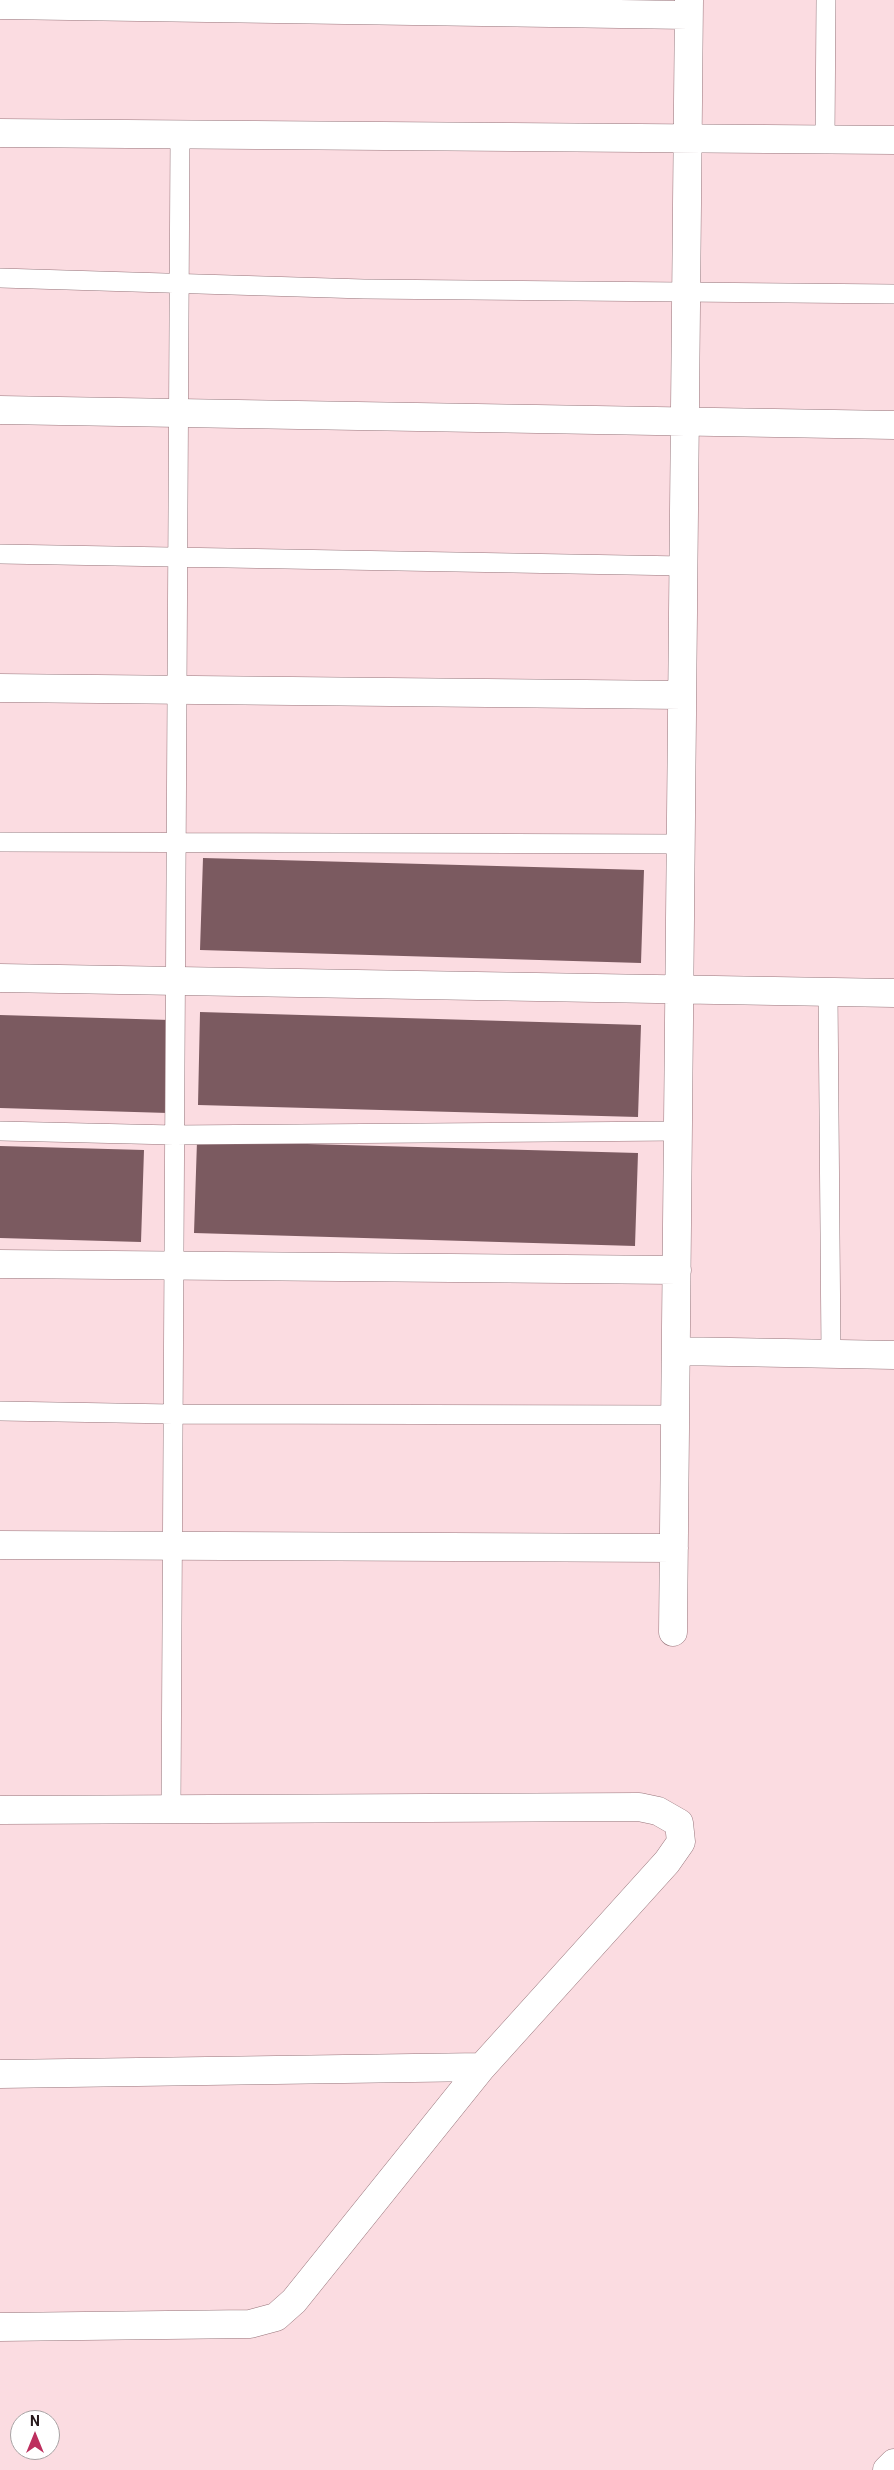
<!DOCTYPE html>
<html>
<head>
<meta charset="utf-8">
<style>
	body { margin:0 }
	#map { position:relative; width:894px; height:2470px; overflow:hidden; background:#fbdce1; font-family:Roboto,sans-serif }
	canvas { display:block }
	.north { position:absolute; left:10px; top:2410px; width:50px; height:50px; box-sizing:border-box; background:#fff; border:1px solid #a8a3a4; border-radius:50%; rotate:0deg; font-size:14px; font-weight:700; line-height:20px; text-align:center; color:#26191b }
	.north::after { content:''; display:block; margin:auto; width:18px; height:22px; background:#bd2f5e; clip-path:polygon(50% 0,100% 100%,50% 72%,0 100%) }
</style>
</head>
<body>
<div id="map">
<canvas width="894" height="2470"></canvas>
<div class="north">N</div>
</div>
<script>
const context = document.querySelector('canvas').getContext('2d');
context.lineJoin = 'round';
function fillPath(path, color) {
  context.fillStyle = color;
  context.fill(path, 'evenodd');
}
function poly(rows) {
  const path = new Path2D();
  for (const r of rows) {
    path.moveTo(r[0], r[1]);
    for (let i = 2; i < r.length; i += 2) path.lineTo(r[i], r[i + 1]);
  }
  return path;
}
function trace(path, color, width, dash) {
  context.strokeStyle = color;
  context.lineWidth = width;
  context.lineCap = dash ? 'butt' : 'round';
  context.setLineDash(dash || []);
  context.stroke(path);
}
const building = poly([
	[203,858,644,870,641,963,200,950],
	[200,1012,641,1025,638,1117,198,1105],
	[0,1015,170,1020,168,1113,0,1108],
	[197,1141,638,1153,635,1246,194,1233],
	[0,1146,144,1150,141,1242,0,1238]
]);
const service = poly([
	[825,140,826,0],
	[0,278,364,289,894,294],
	[0,554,684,566],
	[0,842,681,844],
	[828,992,831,1354],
	[0,1131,174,1135,678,1131],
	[0,1411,173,1414,675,1415],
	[171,1809,180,135]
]);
const minor = poly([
	[0,5,688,15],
	[0,133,894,140],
	[0,410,894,425],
	[0,688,682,695],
	[0,978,894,993],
	[0,1264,677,1270],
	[676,1351,894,1355],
	[0,1545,674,1548],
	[673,1632,689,0],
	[0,1810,639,1807,658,1811,679,1823,681,1842,667,1862,482,2067,294,2301,276,2317,250,2324,0,2327],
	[0,2074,482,2067],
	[887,2470,894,2463]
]);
fillPath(building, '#7b5a60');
trace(service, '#96747a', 20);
trace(minor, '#96747a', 29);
trace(service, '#fff', 19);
trace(minor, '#fff', 28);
</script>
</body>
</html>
